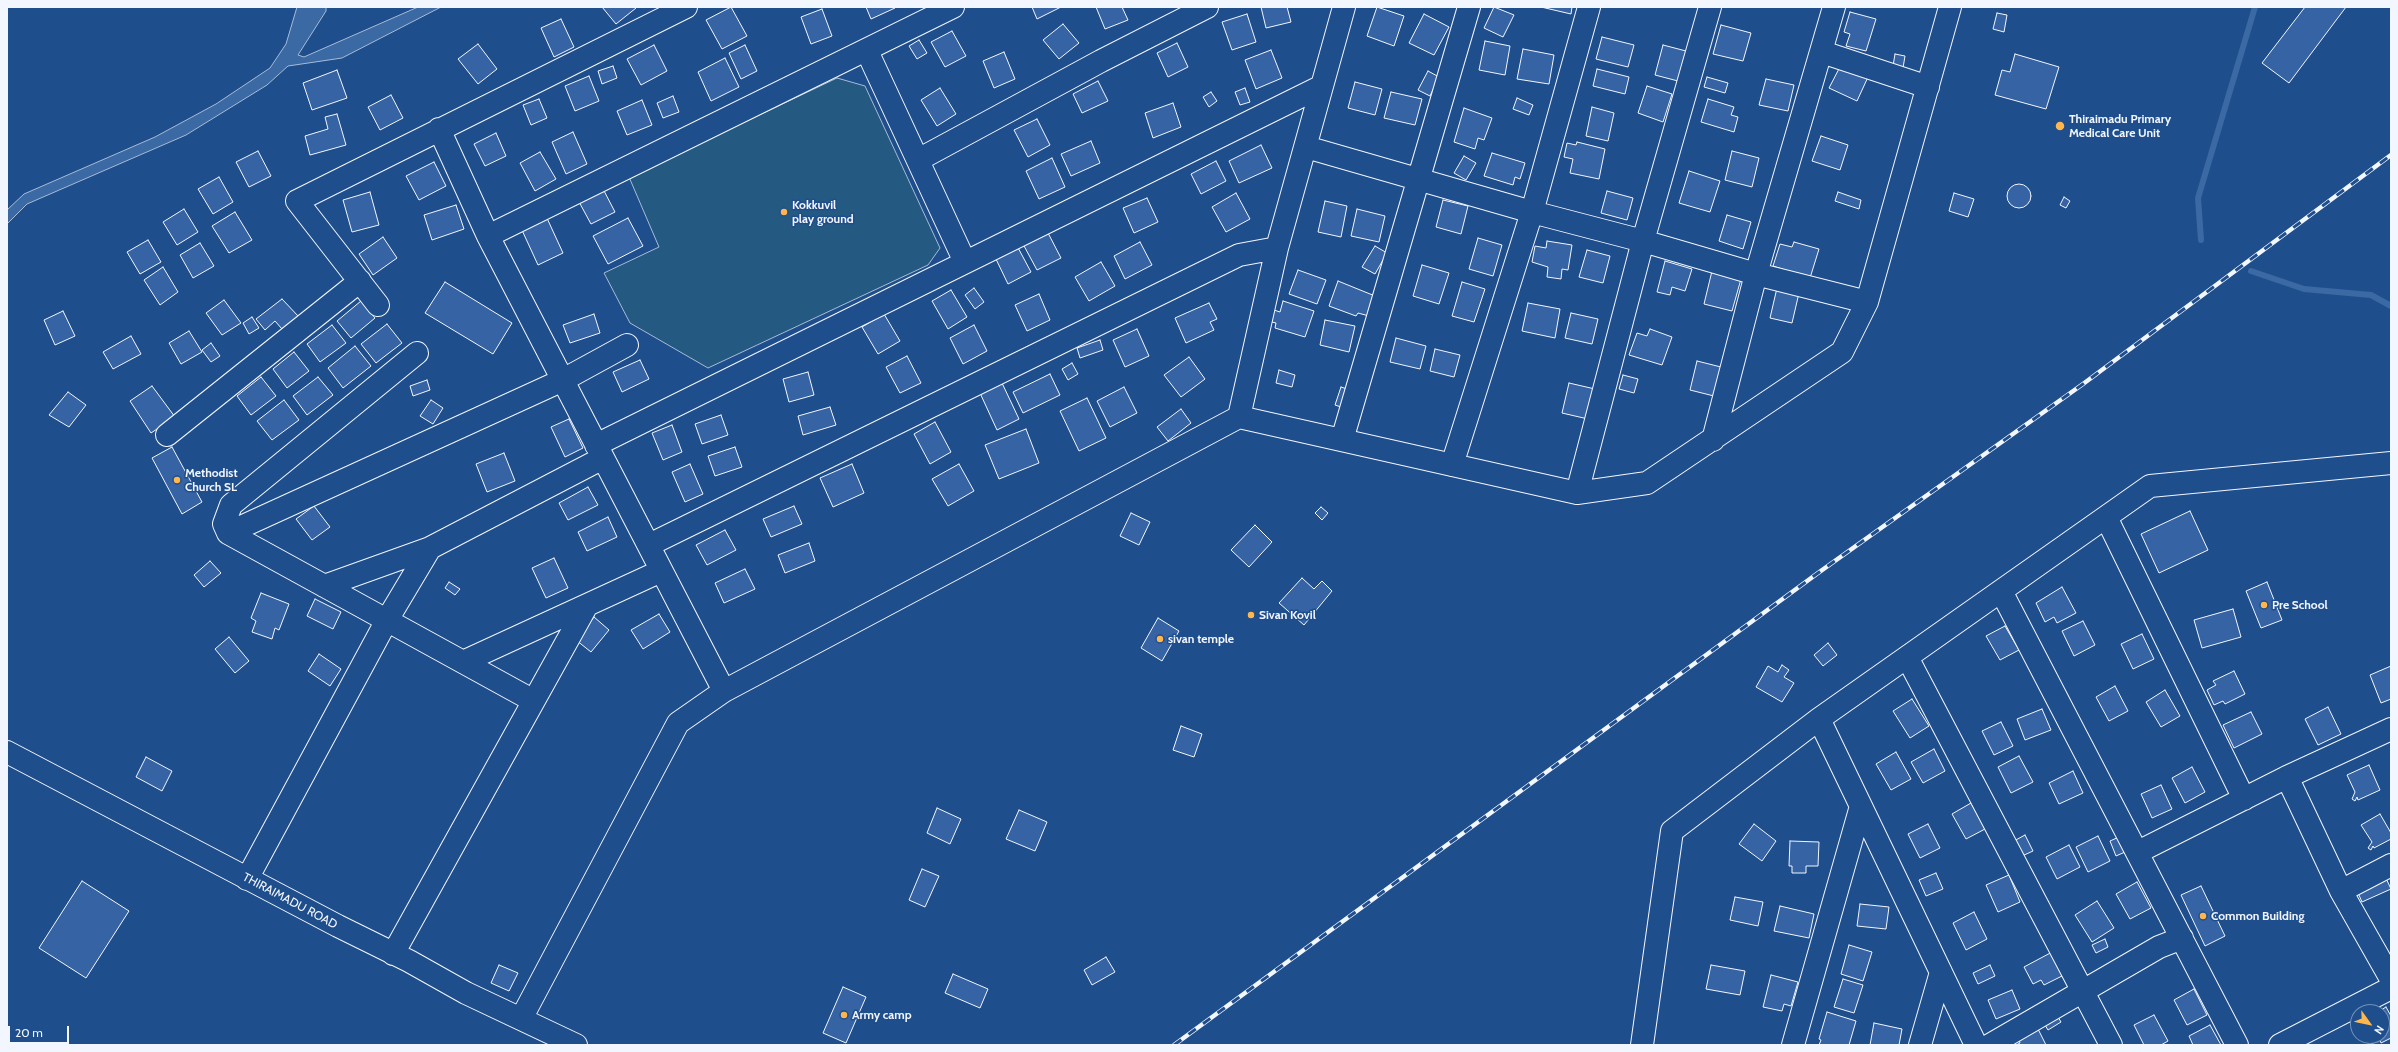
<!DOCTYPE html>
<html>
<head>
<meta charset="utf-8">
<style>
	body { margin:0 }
	#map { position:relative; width:2398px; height:1052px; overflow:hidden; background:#1f4e8c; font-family:Cabin,sans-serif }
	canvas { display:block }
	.frame { position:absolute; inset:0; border:8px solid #f2f6ff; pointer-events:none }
	.north { position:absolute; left:2350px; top:1004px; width:40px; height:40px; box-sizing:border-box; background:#1f4e8c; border:1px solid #7391ba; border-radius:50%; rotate:123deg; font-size:11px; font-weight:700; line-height:16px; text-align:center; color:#f2f6ff }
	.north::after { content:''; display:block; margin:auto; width:14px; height:18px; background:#ffb74d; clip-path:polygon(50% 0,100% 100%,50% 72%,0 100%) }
	.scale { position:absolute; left:8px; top:1026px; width:61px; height:18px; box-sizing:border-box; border:2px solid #f2f6ff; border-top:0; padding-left:5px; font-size:12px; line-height:14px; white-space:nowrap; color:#f2f6ff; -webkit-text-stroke:3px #1f4e8c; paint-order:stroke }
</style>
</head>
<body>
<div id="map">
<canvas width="2398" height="1052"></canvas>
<div class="frame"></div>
<div class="north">N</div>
<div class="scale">20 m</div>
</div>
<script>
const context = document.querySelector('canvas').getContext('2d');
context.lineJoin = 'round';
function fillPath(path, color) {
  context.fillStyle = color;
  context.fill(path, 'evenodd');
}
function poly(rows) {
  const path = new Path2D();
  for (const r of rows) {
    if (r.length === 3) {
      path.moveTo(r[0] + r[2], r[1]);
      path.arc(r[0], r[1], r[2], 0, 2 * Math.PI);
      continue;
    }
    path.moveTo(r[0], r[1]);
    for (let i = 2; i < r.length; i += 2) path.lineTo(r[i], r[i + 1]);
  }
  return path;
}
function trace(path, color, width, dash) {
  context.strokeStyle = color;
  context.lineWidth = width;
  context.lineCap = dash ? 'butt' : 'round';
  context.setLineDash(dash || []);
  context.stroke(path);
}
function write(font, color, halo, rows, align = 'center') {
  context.font = font + ' Cabin,sans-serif';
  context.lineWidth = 3;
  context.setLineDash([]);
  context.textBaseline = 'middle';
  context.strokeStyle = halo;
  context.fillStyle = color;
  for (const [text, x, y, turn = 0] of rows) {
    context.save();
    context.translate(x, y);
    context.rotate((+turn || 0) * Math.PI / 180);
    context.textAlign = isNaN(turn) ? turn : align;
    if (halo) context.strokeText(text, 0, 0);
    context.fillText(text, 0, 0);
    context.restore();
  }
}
const green = poly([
	[837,78,865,86,940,248,928,265,708,368,630,323,604,273,659,247,629,177,837,78]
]);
const water = poly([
	[297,7,326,7,326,11,298,55,304,57,418,7,441,7,342,58,288,66,267,85,186,135,27,204,7,224,7,210,24,194,155,137,216,104,270,68,286,44,297,7]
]);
const stream = poly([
	[2201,240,2198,198,2255,7],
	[2251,271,2304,289,2371,295,2391,306]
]);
const building = poly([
	[602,7,635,7,636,8,616,24,602,7],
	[731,7,747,36,722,49,706,20,731,7],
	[866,7,895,7,895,8,871,19,866,7],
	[1032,7,1061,7,1037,19,1032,7],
	[1096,7,1122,7,1128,20,1105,29,1096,7],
	[1261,7,1287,7,1291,22,1266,28,1261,7],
	[1377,7,1404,16,1394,46,1367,36,1377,7],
	[1494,7,1514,15,1503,37,1484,28,1494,7],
	[1541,7,1572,7,1571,14,1541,7],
	[2305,7,2346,7,2289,83,2262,63,2305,7],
	[822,9,832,36,811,44,801,17,822,9],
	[1850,12,1876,19,1866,51,1846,46,1850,34,1844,32,1850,12],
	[1997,13,2007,15,2004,32,1993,29,1997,13],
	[1247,14,1256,42,1232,50,1222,22,1247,14],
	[1424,14,1449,27,1434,55,1409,43,1424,14],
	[561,19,574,47,554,57,541,28,561,19],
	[1063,24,1079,43,1059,59,1043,40,1063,24],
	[1721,25,1751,33,1743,61,1713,54,1721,25],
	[952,31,966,56,945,67,931,42,952,31],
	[1602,37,1634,45,1628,67,1596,59,1602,37],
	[919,40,927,53,917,59,909,46,919,40],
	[1485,41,1510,46,1505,75,1479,70,1485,41],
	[1177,43,1188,67,1168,77,1157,53,1177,43],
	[478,44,497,69,478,84,458,59,478,44],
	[654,45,667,71,641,85,627,59,654,45],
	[745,45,757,71,741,79,729,53,745,45],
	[1663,45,1686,51,1678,81,1655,75,1663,45],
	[1523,49,1554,55,1549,84,1517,79,1523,49],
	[1271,50,1282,78,1256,89,1245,60,1271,50],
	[1004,52,1015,79,994,88,983,61,1004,52],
	[1895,54,1905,56,1903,68,1893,66,1895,54],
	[2015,54,2059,67,2046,109,1995,95,2002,70,2010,72,2015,54],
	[725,58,739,87,711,101,698,72,725,58],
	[1841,65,1868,77,1857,101,1829,88,1841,65],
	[613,66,617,78,602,84,598,71,613,66],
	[1597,69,1629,77,1625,94,1593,86,1597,69],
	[337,70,347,98,312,110,303,83,337,70],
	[1428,71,1439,77,1430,96,1418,90,1428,71],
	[589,76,599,101,575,111,565,86,589,76],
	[1707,77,1728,83,1725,93,1704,87,1707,77],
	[1766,79,1794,85,1788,111,1759,105,1766,79],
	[1098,81,1108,101,1082,113,1073,94,1098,81],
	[1355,82,1382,89,1375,115,1348,108,1355,82],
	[1647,86,1672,94,1663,122,1638,113,1647,86],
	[940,88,956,114,937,126,921,100,940,88],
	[1245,88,1250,102,1240,105,1235,92,1245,88],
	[1211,92,1217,101,1209,107,1203,97,1211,92],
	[1391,92,1422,99,1415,125,1384,118,1391,92],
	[391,95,403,118,380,130,368,107,391,95],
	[673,96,679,112,663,118,657,103,673,96],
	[1517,98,1533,105,1529,115,1513,109,1517,98],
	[539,99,547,118,531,125,523,105,539,99],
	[1708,99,1734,107,1731,115,1738,117,1734,132,1701,122,1708,99],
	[642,100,652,125,627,135,617,111,642,100],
	[1173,103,1181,127,1153,138,1145,113,1173,103],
	[1592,107,1614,113,1608,141,1586,136,1592,107],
	[1464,108,1492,118,1484,140,1478,138,1475,149,1454,142,1464,108],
	[337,114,346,145,310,155,305,136,328,129,325,117,337,114],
	[1037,119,1050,145,1028,157,1014,130,1037,119],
	[573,132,587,164,566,174,552,142,573,132],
	[496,133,506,156,485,166,474,144,496,133],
	[1821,136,1848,145,1840,170,1812,161,1821,136],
	[1091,141,1100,163,1071,176,1061,154,1091,141],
	[1577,142,1605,149,1599,179,1570,173,1573,159,1564,157,1567,143,1576,145,1577,142],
	[1261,145,1272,168,1239,183,1229,161,1261,145],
	[258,151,271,176,249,187,236,162,258,151],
	[1732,151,1759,158,1752,187,1725,180,1732,151],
	[540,152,556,179,535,191,520,163,540,152],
	[1492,153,1525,163,1520,179,1515,177,1513,185,1484,176,1492,153],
	[1464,156,1476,163,1466,180,1454,173,1464,156],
	[1052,158,1065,187,1039,199,1026,171,1052,158],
	[1216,161,1226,181,1201,194,1191,174,1216,161],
	[434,162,446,186,419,200,406,176,434,162],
	[1689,171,1720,181,1710,212,1679,203,1689,171],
	[219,177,233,202,213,214,198,189,219,177],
	[2019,196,12],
	[602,187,615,212,591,224,578,200,602,187],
	[1607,191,1633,198,1627,220,1601,213,1607,191],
	[370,192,379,225,352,232,343,200,370,192],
	[1838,192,1861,200,1859,209,1835,201,1838,192],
	[1236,193,1250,219,1226,232,1212,207,1236,193],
	[1954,193,1974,199,1968,217,1949,211,1954,193],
	[2064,197,2070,201,2066,208,2060,205,2064,197],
	[1147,198,1158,222,1134,233,1123,208,1147,198],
	[1443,200,1468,206,1461,234,1436,227,1443,200],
	[1325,201,1347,206,1341,237,1318,232,1325,201],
	[456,205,464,229,432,240,424,215,456,205],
	[184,209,198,232,177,245,163,222,184,209],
	[1357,209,1385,216,1379,242,1351,236,1357,209],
	[235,212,252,240,229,253,212,226,235,212],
	[1727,215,1751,222,1743,249,1719,241,1727,215],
	[546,216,563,253,538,265,521,228,546,216],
	[628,218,643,246,608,264,593,236,628,218],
	[1047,231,1061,258,1037,270,1023,244,1047,231],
	[383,237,397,258,373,275,359,254,383,237],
	[1478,238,1502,245,1493,276,1469,269,1478,238],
	[148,240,161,262,140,274,127,252,148,240],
	[1547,241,1572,245,1568,270,1562,269,1561,279,1547,277,1548,267,1532,262,1535,246,1546,248,1547,241],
	[1140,242,1152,265,1125,279,1114,256,1140,242],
	[1794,242,1819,249,1810,278,1773,266,1780,244,1792,247,1794,242],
	[200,243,214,266,193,278,180,255,200,243],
	[1016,244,1031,272,1008,284,994,255,1016,244],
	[1375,246,1387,253,1375,274,1362,267,1375,246],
	[1587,250,1610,256,1603,283,1579,277,1587,250],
	[1665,261,1692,269,1685,291,1672,287,1670,295,1657,292,1665,261],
	[1101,262,1115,286,1089,301,1075,277,1101,262],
	[1422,265,1449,273,1439,304,1413,296,1422,265],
	[163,267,178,292,160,305,144,280,163,267],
	[1298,270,1326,280,1317,304,1289,294,1298,270],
	[1712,271,1741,279,1732,311,1704,304,1712,271],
	[1338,281,1375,296,1369,316,1358,313,1356,316,1329,306,1338,281],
	[445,282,512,323,493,354,425,313,445,282],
	[1462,282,1485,289,1474,322,1452,316,1462,282],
	[974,288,984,302,975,309,965,295,974,288],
	[1777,288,1799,293,1792,323,1770,318,1777,288],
	[951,290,967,317,948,329,932,301,951,290],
	[1039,294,1050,320,1027,331,1015,305,1039,294],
	[282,299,299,317,282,329,275,321,265,330,256,319,282,299],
	[224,300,241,323,222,335,206,313,224,300],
	[361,301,375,318,351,338,337,321,361,301],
	[1283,301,1314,311,1305,337,1275,328,1276,323,1268,321,1271,309,1280,312,1283,301],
	[1209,303,1217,319,1210,322,1214,330,1186,343,1175,318,1209,303],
	[1528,303,1560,309,1555,338,1522,331,1528,303],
	[63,311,75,336,55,345,44,320,63,311],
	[1571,313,1598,319,1592,344,1565,338,1571,313],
	[594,314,600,333,570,343,563,325,594,314],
	[884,314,900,341,878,354,862,327,884,314],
	[252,317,259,328,249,334,243,323,252,317],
	[1325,320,1355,326,1349,352,1320,345,1325,320],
	[387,324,402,343,376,363,361,344,387,324],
	[332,325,346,343,320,362,307,344,332,325],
	[974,325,987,351,963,364,950,338,974,325],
	[1137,329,1149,356,1125,367,1113,340,1137,329],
	[1650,329,1672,337,1662,365,1629,355,1637,333,1647,336,1650,329],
	[189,331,202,352,181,364,169,343,189,331],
	[131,336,141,354,113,369,103,352,131,336],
	[1396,338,1426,346,1420,369,1390,362,1396,338],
	[1100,340,1103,350,1080,358,1077,348,1100,340],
	[211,343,220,356,211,362,202,350,211,343],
	[355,346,371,366,343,388,328,368,355,346],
	[1435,349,1460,355,1454,377,1430,371,1435,349],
	[294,352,309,371,287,388,273,369,294,352],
	[907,356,921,383,900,393,886,367,907,356],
	[1189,357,1205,379,1181,397,1164,375,1189,357],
	[640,360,649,379,622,392,613,372,640,360],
	[1697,361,1721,367,1714,396,1690,390,1697,361],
	[1072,363,1078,374,1068,380,1062,369,1072,363],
	[1279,370,1295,375,1292,387,1276,383,1279,370],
	[808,372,814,395,789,402,783,379,808,372],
	[1050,374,1060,395,1023,413,1013,392,1050,374],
	[1623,375,1638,379,1634,393,1619,389,1623,375],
	[261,377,276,396,251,415,237,396,261,377],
	[318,377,333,395,307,415,293,396,318,377],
	[427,380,430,390,413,396,410,386,427,380],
	[1002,383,1019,419,997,430,980,393,1002,383],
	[1569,383,1595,389,1588,419,1562,413,1569,383],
	[152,386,175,417,151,433,130,401,152,386],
	[1124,387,1137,413,1110,427,1097,401,1124,387],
	[1341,387,1353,391,1347,409,1335,405,1341,387],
	[68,392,86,405,69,427,49,415,68,392],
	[1087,398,1106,438,1079,451,1060,411,1087,398],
	[284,400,299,420,272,440,257,421,284,400],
	[431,400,443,408,433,424,420,416,431,400],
	[830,407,836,425,803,435,798,416,830,407],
	[1181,409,1191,423,1168,441,1157,427,1181,409],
	[721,415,728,435,702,444,695,424,721,415],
	[569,419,583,448,565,457,551,427,569,419],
	[935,422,951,452,930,464,914,434,935,422],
	[672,425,682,452,663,460,652,433,672,425],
	[1026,429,1039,463,999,479,985,445,1026,429],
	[172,447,202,502,182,514,152,458,172,447],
	[735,447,742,467,715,476,708,456,735,447],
	[504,453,515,481,487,492,476,464,504,453],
	[690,464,703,494,685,502,672,472,690,464],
	[852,464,864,493,833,507,820,478,852,464],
	[959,464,974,491,948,506,932,479,959,464],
	[588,487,598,505,568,520,559,503,588,487],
	[314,506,330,527,312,540,296,519,314,506],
	[794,506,802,524,771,537,763,519,794,506],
	[1321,507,1328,513,1322,520,1315,513,1321,507],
	[2190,511,2208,550,2159,573,2141,534,2190,511],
	[1131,513,1150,522,1139,545,1120,536,1131,513],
	[608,517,617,537,587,551,578,532,608,517],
	[1255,525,1272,542,1249,567,1231,550,1255,525],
	[725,530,736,550,707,565,696,545,725,530],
	[809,543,815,561,785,573,778,555,809,543],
	[554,558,568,588,546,598,532,568,554,558],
	[210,561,221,573,204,587,194,575,210,561],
	[745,569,755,589,724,603,715,583,745,569],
	[1302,578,1314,589,1322,581,1332,591,1304,625,1279,603,1302,578],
	[449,582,460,589,455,595,445,588,449,582],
	[2267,582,2282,620,2261,628,2246,591,2267,582],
	[2062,587,2076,613,2057,623,2054,617,2045,622,2036,603,2062,587],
	[261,593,289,604,279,630,275,628,272,639,252,632,256,621,251,618,261,593],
	[315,599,341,612,333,629,307,616,315,599],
	[2233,609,2241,637,2202,648,2194,620,2233,609],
	[659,614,670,632,643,649,631,630,659,614],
	[594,617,609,630,591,652,576,640,594,617],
	[1158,618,1179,631,1162,661,1141,648,1158,618],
	[2083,621,2095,645,2074,656,2062,631,2083,621],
	[2005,626,2019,650,2000,660,1986,636,2005,626],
	[2142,634,2154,659,2133,669,2121,644,2142,634],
	[229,637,249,661,235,673,215,649,229,637],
	[1828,643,1837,655,1823,666,1814,655,1828,643],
	[319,654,341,669,330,686,308,671,319,654],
	[1782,665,1789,670,1784,677,1794,683,1782,702,1756,687,1768,666,1778,672,1782,665],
	[2391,666,2391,699,2381,703,2370,675,2391,666],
	[2234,671,2245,694,2225,704,2223,701,2214,705,2207,690,2216,685,2213,681,2234,671],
	[2115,686,2128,711,2109,721,2096,697,2115,686],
	[2165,690,2180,716,2161,727,2146,702,2165,690],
	[1912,699,1929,726,1910,738,1893,711,1912,699],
	[2328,707,2341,734,2318,745,2305,719,2328,707],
	[2042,709,2051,730,2025,740,2017,719,2042,709],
	[2251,712,2262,734,2234,748,2223,725,2251,712],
	[2001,722,2013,746,1994,755,1982,731,2001,722],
	[1181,726,1202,734,1194,757,1173,750,1181,726],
	[1934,749,1945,771,1923,783,1911,762,1934,749],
	[1896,752,1911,779,1891,790,1876,764,1896,752],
	[2019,756,2033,782,2011,793,1998,767,2019,756],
	[146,757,172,771,162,791,136,777,146,757],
	[2369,765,2380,790,2358,800,2357,797,2355,801,2352,799,2355,792,2347,775,2369,765],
	[2192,767,2205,792,2185,803,2172,778,2192,767],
	[2073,771,2083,793,2059,804,2049,783,2073,771],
	[2161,785,2172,809,2152,818,2141,794,2161,785],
	[1971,803,1985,829,1966,839,1952,814,1971,803],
	[937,808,961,819,950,844,927,833,937,808],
	[1019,810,1047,822,1035,851,1006,839,1019,810],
	[2380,814,2391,833,2391,839,2374,848,2373,846,2371,850,2368,848,2372,842,2361,825,2380,814],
	[1754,824,1776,841,1762,861,1739,844,1754,824],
	[1928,824,1940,848,1920,858,1908,834,1928,824],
	[2025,835,2033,851,2022,856,2014,841,2025,835],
	[2098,836,2110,861,2088,872,2076,847,2098,836],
	[2119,837,2125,852,2116,856,2110,841,2119,837],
	[1790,841,1819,842,1818,866,1806,866,1806,873,1792,873,1792,866,1789,866,1790,841],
	[2069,845,2080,867,2057,879,2046,857,2069,845],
	[922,869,939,876,925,907,909,900,922,869],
	[1936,873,1943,889,1926,896,1919,880,1936,873],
	[2384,874,2391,889,2362,902,2355,886,2384,874],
	[2009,875,2020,902,1998,912,1986,885,2009,875],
	[82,881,129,911,86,978,39,948,82,881],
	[2137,882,2151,908,2130,919,2116,894,2137,882],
	[2201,886,2225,936,2205,946,2181,895,2201,886],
	[1735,897,1763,902,1758,926,1730,920,1735,897],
	[2097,901,2114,928,2092,942,2075,915,2097,901],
	[1860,904,1889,907,1886,929,1857,926,1860,904],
	[1780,906,1814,914,1809,938,1774,931,1780,906],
	[1974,912,1987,939,1966,950,1953,923,1974,912],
	[2105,939,2108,947,2096,953,2092,945,2105,939],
	[1849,945,1872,952,1863,981,1841,974,1849,945],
	[2054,951,2066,974,2044,985,2041,980,2033,984,2024,967,2054,951],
	[1106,957,1115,972,1092,985,1084,970,1106,957],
	[499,965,518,973,509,991,491,983,499,965],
	[1711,965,1745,971,1740,995,1706,989,1711,965],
	[1990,965,1995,976,1978,984,1973,973,1990,965],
	[953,974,988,989,980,1008,945,993,953,974],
	[1771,975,1798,982,1791,1006,1784,1004,1782,1011,1763,1007,1771,975],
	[1843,979,1863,985,1854,1013,1834,1007,1843,979],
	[843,987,866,997,846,1043,823,1033,843,987],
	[2194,989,2207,1015,2187,1025,2174,1000,2194,989],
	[2012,990,2020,1009,1996,1019,1988,1000,2012,990],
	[2386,1007,2391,1016,2391,1038,2381,1043,2380,1040,2369,1045,2364,1036,2382,1036,2382,1012,2378,1012,2386,1007],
	[1827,1012,1856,1021,1849,1045,1819,1045,1821,1040,1819,1039,1827,1012],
	[2055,1012,2061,1022,2048,1030,2042,1020,2055,1012],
	[2154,1015,2168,1041,2161,1045,2144,1045,2134,1025,2154,1015],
	[1874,1023,1902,1029,1899,1045,1870,1045,1874,1023],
	[2210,1025,2221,1045,2193,1045,2189,1036,2210,1025],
	[2038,1029,2046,1045,2016,1045,2020,1043,2018,1038,2038,1029]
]);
const minor = poly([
	[867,51,965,262],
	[1822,52,1928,87],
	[439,129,488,236,724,691],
	[1306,147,1532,212,1643,241,1756,274,1867,302],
	[918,160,1101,61,1207,7],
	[488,236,953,7],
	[378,305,297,201,686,7],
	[417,353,231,505,224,524,228,533,532,700],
	[1239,417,1277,248,1344,7],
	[167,435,360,281],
	[1342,440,1469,7],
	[1713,440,1756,274,1834,7],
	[596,445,1322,86],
	[1452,465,1532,212,1589,7],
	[1577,493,1643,241,1710,7],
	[2106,517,2244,799],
	[228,533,563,380,627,345],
	[649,545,1239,255,1277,248],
	[324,586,430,548],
	[2001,591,2237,1045],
	[1907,657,2111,1045],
	[463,662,661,571],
	[1819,719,1976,1045],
	[7,752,338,926,409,961,466,993,576,1045],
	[2287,777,2341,891,2391,979],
	[2138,852,2287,777,2391,729],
	[247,879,387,620,430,548,603,458],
	[2341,891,2391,865],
	[393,954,586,607],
	[521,1019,678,723,724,691,1239,417,1577,493,1647,483,1842,352,1867,302,1950,7],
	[1642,1045,1672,831,1819,719,2150,486,2391,463],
	[1793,1045,1861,806],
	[1920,1045,1941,972],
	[1990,1045,2159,947,2182,938],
	[2280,1045,2391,988]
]);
const rail = poly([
	[1174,1045,1818,573,2083,384,2391,155]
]);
const markers = [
	[2060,126,5,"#ffb74d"],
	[784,212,4,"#ffb74d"],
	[177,480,4,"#ffb74d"],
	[2264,605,4,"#ffb74d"],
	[1251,615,4,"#ffb74d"],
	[1160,639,4,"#ffb74d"],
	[2203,916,4,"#ffb74d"],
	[844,1015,4,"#ffb74d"]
];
const poiNames = [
	["Thiraimadu Primary",2069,119],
	["Medical Care Unit",2069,133],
	["Kokkuvil",792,205],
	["play ground",792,219],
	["Methodist",185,473],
	["Church SL",185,487],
	["Pre School",2272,605],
	["Sivan Kovil",1259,615],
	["sivan temple",1168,639],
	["Common Building",2211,916],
	["Army camp",852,1015]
];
const streetNames = [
	["THIRAIMADU ROAD",290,901,28]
];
fillPath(green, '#245a82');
trace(green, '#a8bbd7', 1);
fillPath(water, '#3b69a3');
trace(water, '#a8bbd7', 1);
trace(stream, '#3b69a3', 6);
fillPath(building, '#3563a3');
trace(building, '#f2f6ff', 1);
trace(minor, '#f2f6ff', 24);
trace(minor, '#1f4e8c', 22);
trace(rail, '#f2f6ff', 4.5);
trace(rail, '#1f4e8c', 3, [9]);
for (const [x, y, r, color] of markers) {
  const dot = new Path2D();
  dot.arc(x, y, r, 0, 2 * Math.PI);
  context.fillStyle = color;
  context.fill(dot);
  trace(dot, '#1f4e8c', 1.5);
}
write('bold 12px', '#f2f6ff', '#1f4e8c', poiNames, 'left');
write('12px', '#f2f6ff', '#1f4e8c', streetNames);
</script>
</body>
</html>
